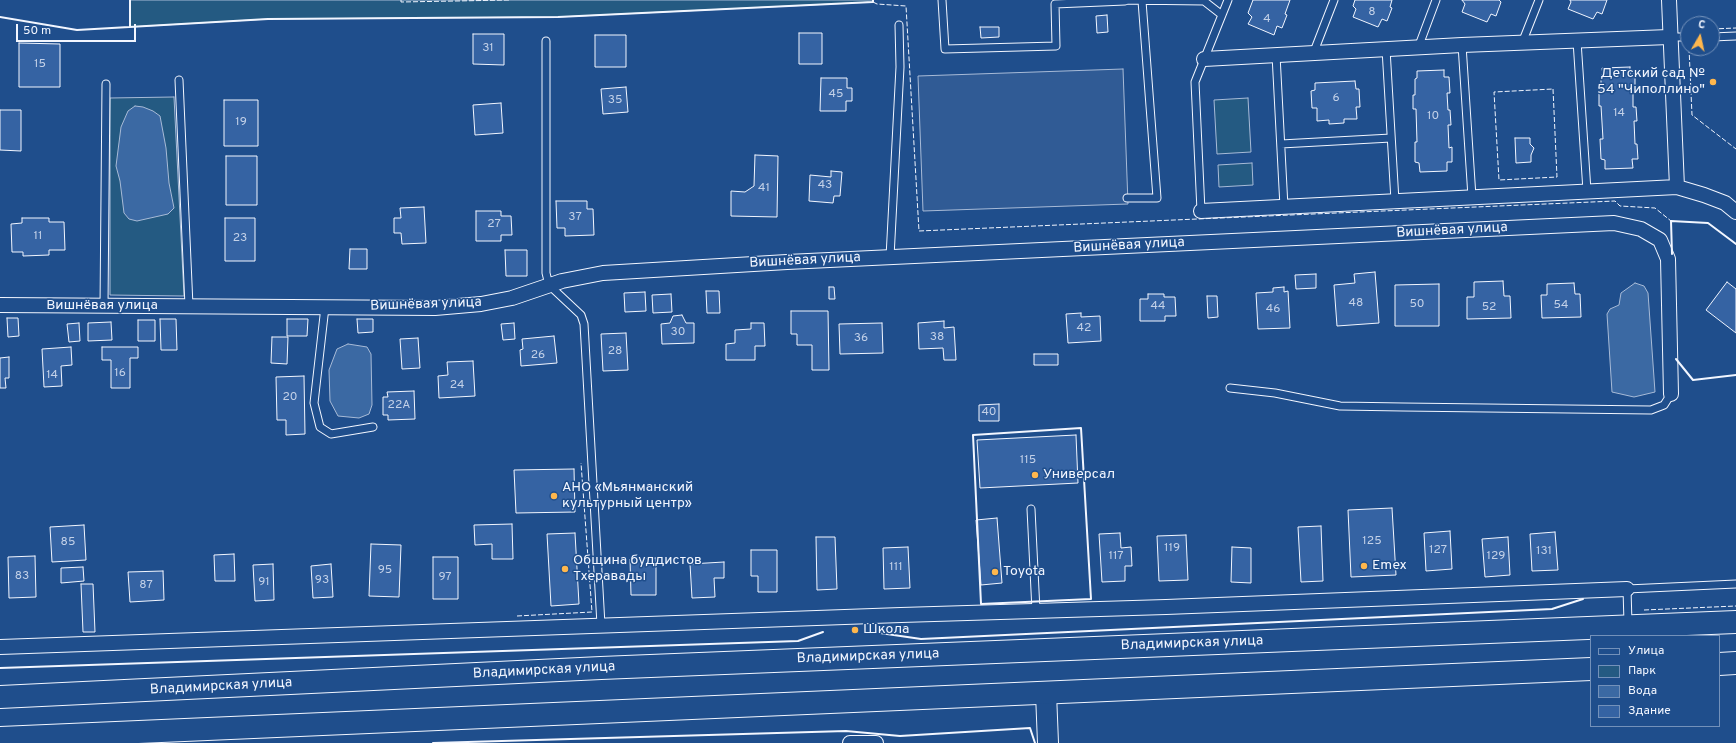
<!DOCTYPE html>
<html>
<head>
<meta charset="utf-8">
<style>
	body { margin:0 }
	#map { position:relative; width:1736px; height:743px; overflow:hidden; background:#1f4e8c; font-family:Overpass,sans-serif }
	canvas { display:block }
	.legend { position:absolute; left:1590px; top:635px; width:130px; height:92px; box-sizing:border-box; background:#1f4e8c; border:1px solid #7391ba; margin:0; padding:5px 7px; list-style:none; font-size:12px; color:#f2f6ff }
	.legend li { display:flex; align-items:center; gap:8px; height:20px }
	.legend b { width:20px; border:1px solid #7391ba }
	.north { position:absolute; left:1680px; top:16px; width:40px; height:40px; box-sizing:border-box; background:#1f4e8c; border:1px solid #7391ba; border-radius:50%; rotate:9deg; font-size:11px; font-weight:700; line-height:16px; text-align:center; color:#f2f6ff }
	.north::after { content:''; display:block; margin:auto; width:14px; height:18px; background:#ffb74d; clip-path:polygon(50% 0,100% 100%,50% 72%,0 100%) }
	.scale { position:absolute; left:16px; top:24px; width:120px; height:18px; box-sizing:border-box; border:2px solid #f2f6ff; border-top:0; padding-left:5px; font-size:12px; line-height:14px; white-space:nowrap; color:#f2f6ff; -webkit-text-stroke:3px #1f4e8c; paint-order:stroke }
</style>
</head>
<body>
<div id="map">
<canvas width="1736" height="743"></canvas>
<ul class="legend">
<li><b style="height:5px;background:#1f4e8c"></b>Улица</li>
<li><b style="height:11px;background:#245a82"></b>Парк</li>
<li><b style="height:11px;background:#3b69a3"></b>Вода</li>
<li><b style="height:11px;background:#3563a3"></b>Здание</li>
</ul>
<div class="north">С</div>
<div class="scale">50 m</div>
</div>
<script>
const context = document.querySelector('canvas').getContext('2d');
context.lineJoin = 'round';
function fillPath(path, color) {
  context.fillStyle = color;
  context.fill(path, 'evenodd');
}
function poly(rows) {
  const path = new Path2D();
  for (const r of rows) {
    path.moveTo(r[0], r[1]);
    for (let i = 2; i < r.length; i += 2) path.lineTo(r[i], r[i + 1]);
  }
  return path;
}
function trace(path, color, width, dash) {
  context.strokeStyle = color;
  context.lineWidth = width;
  context.lineCap = dash ? 'butt' : 'round';
  context.setLineDash(dash || []);
  context.stroke(path);
}
function write(font, color, halo, rows, align = 'center') {
  context.font = font + ' Overpass,sans-serif';
  context.lineWidth = 3;
  context.setLineDash([]);
  context.textBaseline = 'middle';
  context.strokeStyle = halo;
  context.fillStyle = color;
  for (const [text, x, y, turn = 0] of rows) {
    context.save();
    context.translate(x, y);
    context.rotate((+turn || 0) * Math.PI / 180);
    context.textAlign = isNaN(turn) ? turn : align;
    if (halo) context.strokeText(text, 0, 0);
    context.fillText(text, 0, 0);
    context.restore();
  }
}
const green = poly([
	[130,0,873,0,873,2,558,17,268,19,130,27,130,0],
	[174,97,184,296,110,295,110,98,174,97],
	[1248,98,1251,152,1217,154,1214,100,1248,98],
	[1252,163,1253,185,1219,187,1218,165,1252,163]
]);
const parking = poly([
	[1123,69,1128,204,923,211,918,76,1123,69]
]);
const water = poly([
	[135,106,143,107,153,111,160,116,166,148,169,183,174,208,168,214,137,221,129,219,124,213,120,181,116,166,121,127,128,111,135,106],
	[1635,283,1644,286,1648,293,1655,392,1634,397,1612,392,1607,314,1610,309,1619,305,1621,293,1635,283],
	[348,344,367,347,371,354,372,405,369,414,359,418,338,416,330,401,329,370,337,349,348,344]
]);
const building = poly([
	[1253,0,1290,0,1285,14,1287,15,1282,28,1277,26,1274,35,1248,24,1252,17,1248,13,1253,0],
	[1355,0,1392,0,1390,7,1392,8,1387,21,1382,19,1378,27,1353,17,1356,9,1353,6,1355,0],
	[1462,0,1499,0,1501,2,1496,16,1491,14,1487,22,1462,12,1465,4,1462,0],
	[1570,0,1607,0,1602,14,1597,12,1593,19,1568,9,1571,2,1570,0],
	[1107,15,1108,32,1097,33,1096,16,1107,15],
	[980,27,999,27,999,37,981,38,980,27],
	[799,33,822,33,822,64,799,64,799,33],
	[473,34,504,34,504,65,473,64,473,34],
	[595,35,626,35,626,67,595,67,595,35],
	[19,43,60,44,60,87,19,87,19,43],
	[1630,67,1630,74,1635,74,1635,90,1633,90,1633,107,1636,107,1637,121,1634,121,1635,144,1637,144,1638,159,1632,159,1633,168,1605,169,1605,160,1601,159,1600,139,1603,139,1601,106,1599,106,1599,92,1601,92,1601,75,1603,75,1602,68,1630,67],
	[1444,70,1444,77,1449,77,1450,93,1447,93,1448,110,1450,110,1451,125,1448,125,1449,148,1452,147,1452,162,1447,162,1447,171,1420,172,1419,163,1415,162,1415,142,1417,142,1416,109,1413,109,1413,95,1415,95,1415,79,1417,78,1417,71,1444,70],
	[821,78,847,78,847,88,852,88,852,101,846,101,846,111,820,111,821,78],
	[1355,81,1356,89,1359,89,1360,107,1356,107,1357,119,1344,119,1344,123,1329,124,1329,120,1317,121,1317,108,1312,108,1311,91,1315,90,1315,83,1355,81],
	[626,87,628,112,603,114,601,89,626,87],
	[224,100,258,100,258,146,224,146,224,100],
	[501,103,503,133,475,135,473,105,501,103],
	[0,110,21,110,21,151,0,150,0,110],
	[1515,138,1530,138,1530,144,1534,148,1531,155,1531,162,1516,163,1515,138],
	[755,155,778,156,777,217,731,216,731,191,745,192,754,186,755,155],
	[226,156,257,156,257,205,226,205,226,156],
	[831,171,842,172,840,196,834,196,833,203,809,201,810,175,831,177,831,171],
	[556,201,587,201,587,209,593,209,594,235,565,236,565,228,557,228,556,201],
	[424,207,426,243,402,244,401,233,394,233,394,218,401,218,400,208,424,207],
	[476,211,501,211,501,216,511,216,512,235,501,235,501,241,476,241,476,211],
	[22,218,49,218,49,222,64,222,65,250,49,250,49,255,23,256,23,252,12,252,11,224,22,223,22,218],
	[225,218,255,218,255,261,225,261,225,218],
	[350,249,367,249,367,269,349,269,350,249],
	[505,250,527,250,527,276,506,276,505,250],
	[1375,272,1379,323,1337,326,1334,285,1355,283,1354,274,1375,272],
	[1316,274,1316,288,1296,289,1295,275,1316,274],
	[1503,281,1504,296,1510,296,1511,318,1467,319,1467,297,1474,297,1474,282,1503,281],
	[1727,282,1736,289,1736,333,1706,310,1727,282],
	[1574,283,1575,294,1580,294,1581,317,1542,318,1541,295,1547,295,1547,284,1574,283],
	[1439,284,1439,326,1395,326,1395,285,1439,284],
	[829,287,834,287,835,299,829,299,829,287],
	[1284,287,1284,292,1288,291,1290,328,1258,329,1256,293,1273,292,1273,288,1284,287],
	[706,291,719,291,720,313,707,313,706,291],
	[645,292,646,311,625,312,624,293,645,292],
	[671,294,672,312,653,313,652,295,671,294],
	[1148,294,1164,294,1164,297,1175,297,1176,316,1165,316,1165,321,1140,321,1140,299,1148,299,1148,294],
	[1207,296,1217,296,1218,317,1208,318,1207,296],
	[791,311,828,311,829,370,812,370,812,345,797,345,797,334,791,334,791,311],
	[1081,313,1081,317,1100,316,1101,341,1068,343,1066,314,1081,313],
	[682,315,686,323,694,323,694,343,662,344,661,324,670,323,673,316,682,315],
	[7,318,18,318,19,336,8,337,7,318],
	[160,319,176,319,177,350,161,350,160,319],
	[287,319,308,319,307,336,287,336,287,319],
	[357,319,373,319,373,332,358,333,357,319],
	[138,320,155,320,155,341,138,341,138,320],
	[944,321,944,328,954,327,956,360,944,360,943,348,919,349,918,323,944,321],
	[111,322,112,340,88,341,88,323,111,322],
	[79,323,80,341,69,342,67,324,79,323],
	[514,323,515,339,503,340,501,324,514,323],
	[751,323,764,323,765,346,755,346,755,360,726,360,726,344,735,343,735,330,751,329,751,323],
	[882,323,883,353,840,354,839,324,882,323],
	[626,333,628,370,603,371,601,334,626,333],
	[554,336,557,363,521,366,520,350,523,349,522,339,554,336],
	[272,337,288,337,287,364,271,363,272,337],
	[418,338,420,368,402,369,400,339,418,338],
	[71,347,72,365,61,366,62,386,44,387,42,349,71,347],
	[102,347,138,347,138,358,130,358,130,388,111,388,111,360,102,360,102,347],
	[1034,354,1058,354,1058,365,1034,365,1034,354],
	[9,357,9,378,5,378,6,388,0,388,0,358,9,357],
	[473,361,475,396,439,398,438,376,448,375,447,362,473,361],
	[304,376,305,434,286,435,286,420,277,420,276,377,304,376],
	[414,391,415,419,388,420,388,415,383,415,383,397,388,397,387,392,414,391],
	[999,404,999,421,979,421,979,405,999,404],
	[1076,435,1078,483,980,488,977,440,1076,435],
	[574,469,575,512,516,513,514,470,574,469],
	[1392,508,1396,575,1351,577,1348,510,1392,508],
	[997,518,1002,583,981,585,976,520,997,518],
	[512,524,513,559,492,559,492,544,475,545,474,525,512,524],
	[84,525,86,560,52,562,50,527,84,525],
	[1321,526,1323,581,1301,582,1298,527,1321,526],
	[1450,531,1452,569,1426,571,1424,533,1450,531],
	[1555,532,1558,570,1532,571,1530,534,1555,532],
	[575,533,579,604,551,606,547,534,575,533],
	[1120,533,1121,548,1131,547,1132,566,1125,566,1125,581,1102,582,1099,534,1120,533],
	[1186,535,1188,580,1159,581,1157,536,1186,535],
	[816,537,835,537,837,589,817,590,816,537],
	[1508,537,1510,575,1485,577,1482,539,1508,537],
	[371,544,401,545,399,597,369,596,371,544],
	[908,547,910,588,884,589,883,548,908,547],
	[1232,547,1251,548,1251,583,1231,582,1232,547],
	[751,550,777,550,777,592,758,592,758,576,751,576,751,550],
	[234,554,235,581,215,581,214,555,234,554],
	[35,556,36,597,9,598,8,557,35,556],
	[433,557,458,557,458,599,433,599,433,557],
	[656,558,656,595,631,595,630,559,656,558],
	[724,562,724,578,714,578,715,597,692,598,690,564,724,562],
	[273,564,274,600,255,601,253,565,273,564],
	[331,564,333,597,313,598,311,566,331,564],
	[83,567,84,581,61,583,61,568,83,567],
	[163,571,164,600,130,602,128,572,163,571],
	[81,584,93,584,95,632,83,632,81,584]
]);
const lane = poly([
	[942,0,945,49,1056,46,1055,4,1125,1],
	[1125,0,1204,1,1222,15],
	[1670,37,1688,37],
	[1712,37,1736,36],
	[546,41,546,273,549,285,581,315,584,324,601,625],
	[1577,41,1587,191],
	[1522,43,1539,0],
	[1462,45,1472,197],
	[1418,48,1436,0],
	[1386,49,1395,201],
	[1313,54,1334,0],
	[1276,55,1284,207],
	[179,80,189,306],
	[1281,144,1391,138],
	[1127,198,1157,198,1142,1],
	[1201,211,1195,82,1228,0],
	[890,257,900,67,899,25],
	[104,306,106,84],
	[325,307,314,403,320,427,331,434,373,427],
	[1230,388,1275,393,1340,406,1403,407,1651,410,1664,405,1671,394],
	[1031,509,1036,611],
	[1628,623,1627,589,1736,584]
]);
const street = poly([
	[1669,0,1677,187,1704,195,1725,203,1736,212],
	[1204,59,1462,45,1669,37],
	[1201,211,1677,187],
	[0,305,435,308,481,304,512,298,562,281,603,273,787,262,1614,223,1641,229,1660,240,1668,259,1671,394],
	[0,647,901,615,1166,607,1627,589],
	[850,743,876,743]
]);
const secondary = poly([
	[1046,693,1048,743]
]);
const highway = poly([
	[1719,664,1736,663],
	[0,697,601,668,1736,622],
	[0,738,1591,669]
]);
const fence = poly([
	[401,0,401,2,509,0],
	[873,2,877,4,906,6,919,231,1615,201,1620,206,1655,208,1671,221],
	[1712,29,1736,28],
	[1689,48,1692,115,1736,149],
	[1553,89,1557,177,1499,180,1494,92,1553,89],
	[1644,610,1736,606],
	[517,616,592,612,581,463]
]);
const wall = poly([
	[0,17,77,30,268,19,558,17,873,2,873,0],
	[130,27,130,0],
	[1672,254,1671,221,1708,223,1736,244],
	[1676,359,1693,380,1736,375],
	[1081,428,1091,599,981,604,973,435,1081,428],
	[880,633,921,639,1552,609,1583,599],
	[0,668,798,641,823,632],
	[433,743,846,731,900,736,1030,728,1035,743]
]);
const markers = [
	[1713,82,4,"#ffb74d"],
	[1035,475,4,"#ffb74d"],
	[554,496,4,"#ffb74d"],
	[1364,566,4,"#ffb74d"],
	[565,569,4,"#ffb74d"],
	[995,572,4,"#ffb74d"],
	[855,630,4,"#ffb74d"]
];
const numberNames = [
	["8",1372,13],
	["4",1267,20],
	["31",488,49],
	["15",40,65],
	["45",836,95],
	["6",1336,99],
	["35",615,101],
	["14",1619,114],
	["10",1433,117],
	["19",241,123],
	["43",825,186],
	["41",764,189],
	["37",575,218],
	["27",494,225],
	["11",38,237],
	["23",240,239],
	["48",1356,304],
	["50",1417,305],
	["54",1561,306],
	["44",1158,307],
	["52",1489,308],
	["46",1273,310],
	["42",1084,329],
	["30",678,333],
	["38",937,338],
	["36",861,339],
	["28",615,352],
	["26",538,356],
	["16",120,374],
	["14",52,376],
	["24",457,386],
	["20",290,398],
	["22А",399,406],
	["40",989,413],
	["115",1028,461],
	["125",1372,542],
	["85",68,543],
	["119",1172,549],
	["127",1438,551],
	["131",1544,552],
	["117",1116,557],
	["129",1496,557],
	["111",896,568],
	["95",385,571],
	["83",22,577],
	["97",445,578],
	["93",322,581],
	["91",264,583],
	["87",146,586]
];
const poiNames = [
	["Детский сад №",1705,74,"right"],
	["54 \"Чиполлино\"",1705,90,"right"],
	["Универсал",1043,475],
	["АНО «Мьянманский",562,488],
	["культурный центр»",562,504],
	["Община буддистов",573,561],
	["Тхеравады",573,577],
	["Emex",1372,566],
	["Toyota",1003,572],
	["Школа",863,630]
];
const streetNames = [
	["Вишнёвая улица",1452,231,-3],
	["Вишнёвая улица",1129,246,-3],
	["Вишнёвая улица",805,261,-3],
	["Вишнёвая улица",426,305,-2],
	["Вишнёвая улица",102,306],
	["Владимирская улица",1192,644,-2],
	["Владимирская улица",868,657,-2],
	["Владимирская улица",544,671,-3],
	["Владимирская улица",221,687,-3]
];
fillPath(green, '#245a82');
trace(green, '#a8bbd7', 1);
fillPath(parking, '#305b95');
trace(parking, '#a8bbd7', 1);
fillPath(water, '#3b69a3');
trace(water, '#a8bbd7', 1);
fillPath(building, '#3563a3');
trace(building, '#f2f6ff', 1);
trace(lane, '#f2f6ff', 9);
trace(street, '#f2f6ff', 16);
trace(secondary, '#f2f6ff', 22);
trace(highway, '#f2f6ff', 24);
trace(lane, '#1f4e8c', 7);
trace(street, '#1f4e8c', 14);
trace(secondary, '#1f4e8c', 20);
trace(highway, '#1f4e8c', 22);
trace(fence, '#f2f6ff', 1, [5, 2]);
trace(wall, '#f2f6ff', 2);
for (const [x, y, r, color] of markers) {
  const dot = new Path2D();
  dot.arc(x, y, r, 0, 2 * Math.PI);
  context.fillStyle = color;
  context.fill(dot);
  trace(dot, '#1f4e8c', 1.5);
}
write('12px', '#c3d1e8', null, numberNames);
write('14px', '#f2f6ff', '#1f4e8c', poiNames, 'left');
write('14px', '#f2f6ff', '#1f4e8c', streetNames);
</script>
</body>
</html>
